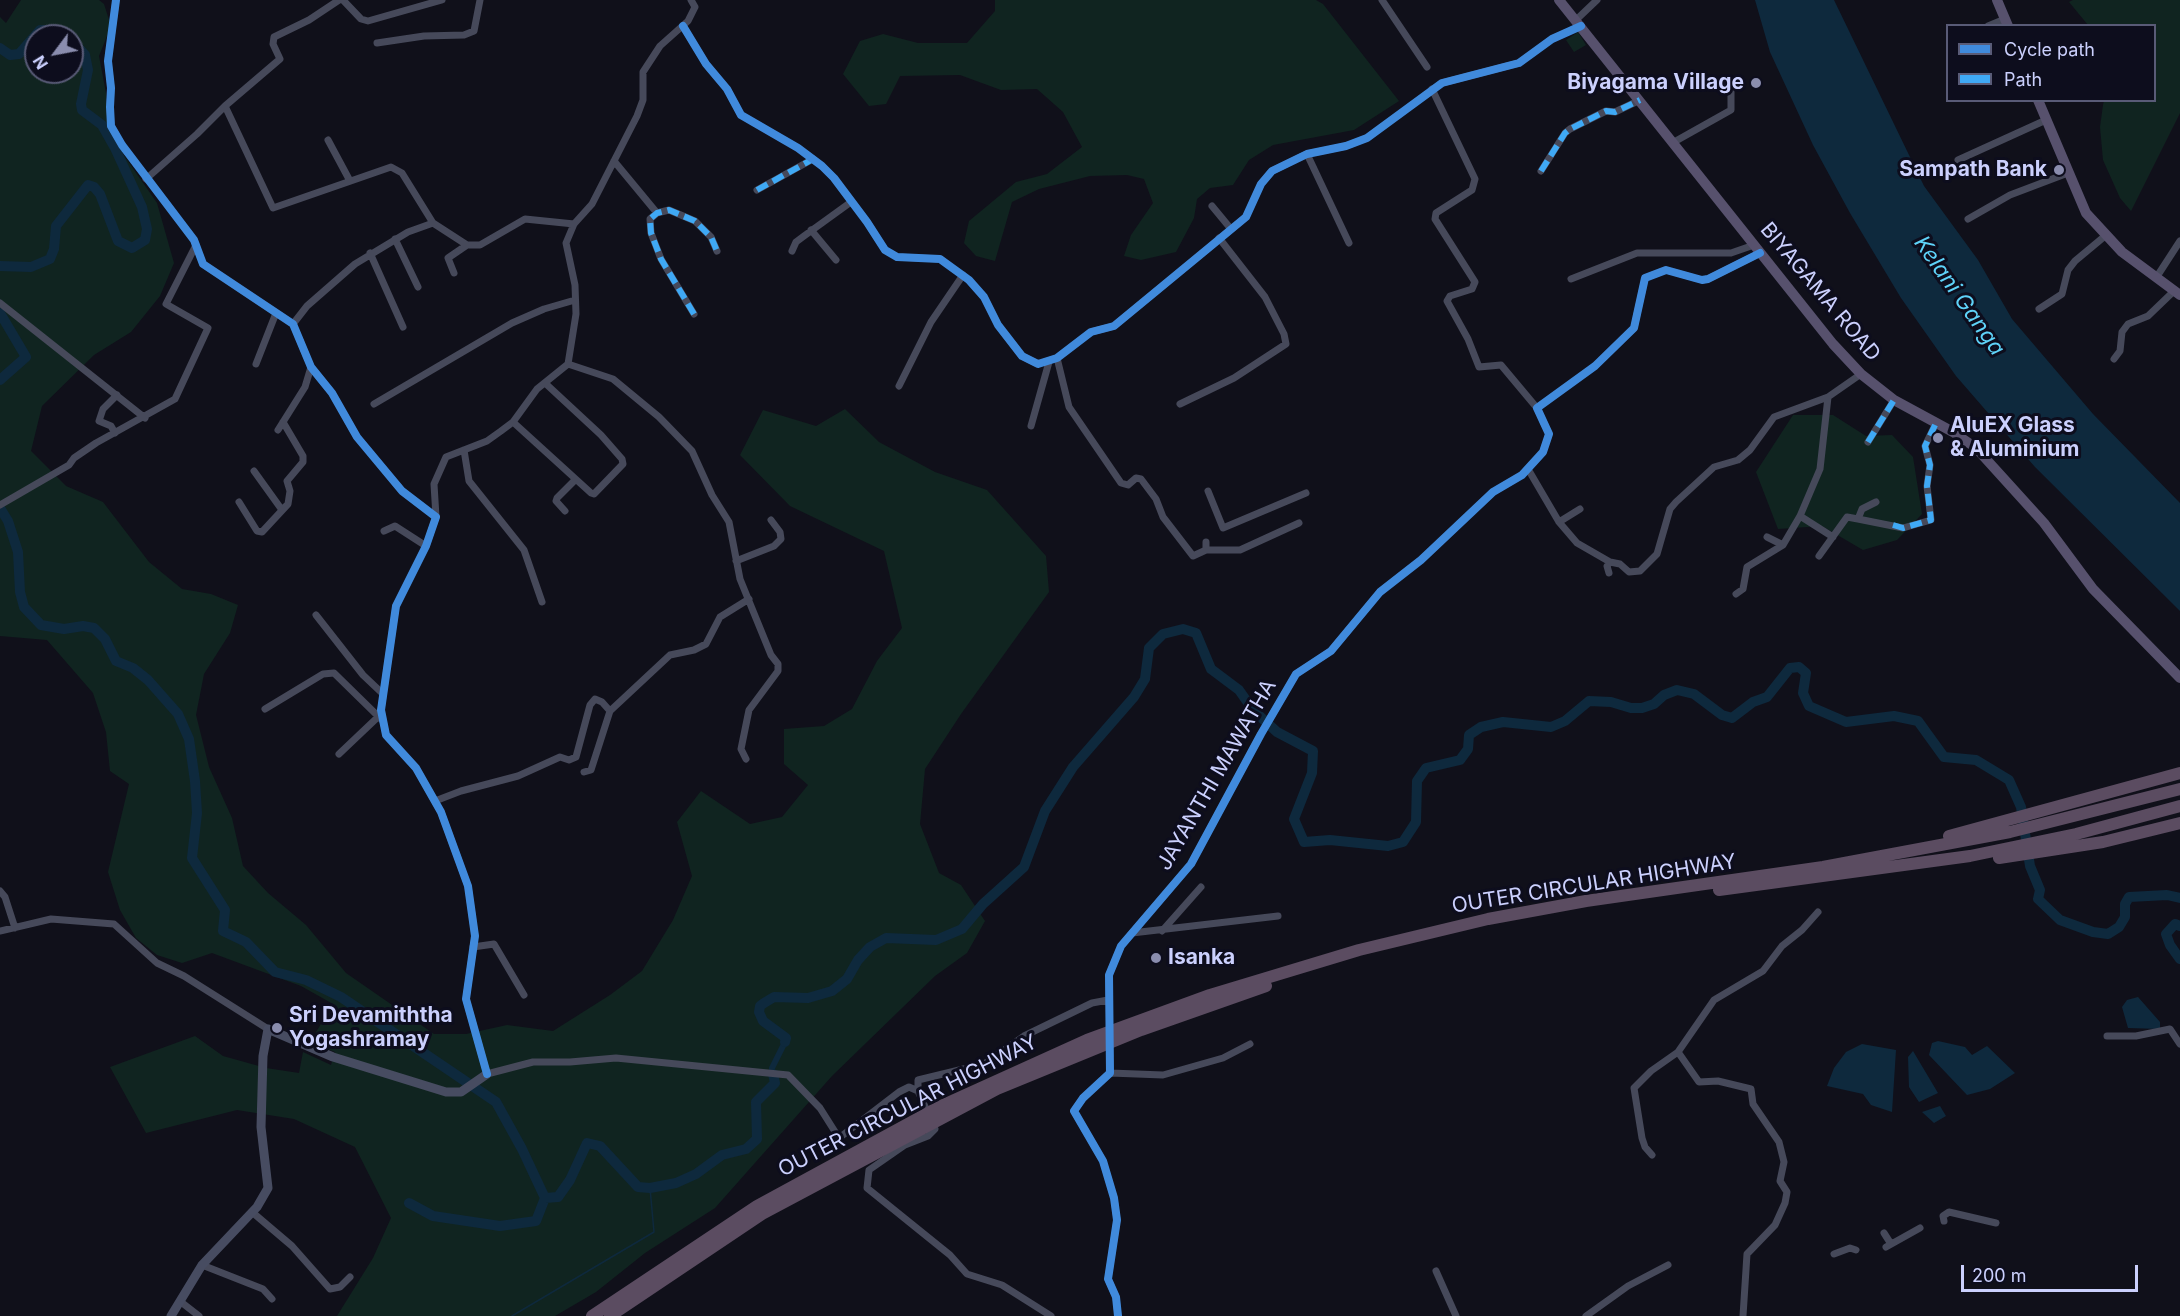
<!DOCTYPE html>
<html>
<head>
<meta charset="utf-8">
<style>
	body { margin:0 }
	#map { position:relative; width:2180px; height:1316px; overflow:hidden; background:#10101a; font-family:Inter,sans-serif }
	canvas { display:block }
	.legend { position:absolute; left:1946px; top:24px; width:210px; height:78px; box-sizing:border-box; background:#0d0d1d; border:2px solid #595b77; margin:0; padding:8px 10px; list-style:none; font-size:18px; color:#cbd0fd }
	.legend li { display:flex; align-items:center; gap:12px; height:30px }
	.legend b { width:30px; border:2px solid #595b77 }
	.north { position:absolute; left:24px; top:24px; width:60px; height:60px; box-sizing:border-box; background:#0d0d1d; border:2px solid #595b77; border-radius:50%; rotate:238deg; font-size:16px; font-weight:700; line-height:24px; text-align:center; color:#cbd0fd }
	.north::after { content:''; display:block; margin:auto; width:21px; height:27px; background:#8a8dae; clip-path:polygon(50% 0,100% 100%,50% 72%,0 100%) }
	.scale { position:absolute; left:1961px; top:1265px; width:177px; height:27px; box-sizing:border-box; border:3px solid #cbd0fd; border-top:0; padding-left:8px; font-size:18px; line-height:21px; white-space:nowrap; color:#cbd0fd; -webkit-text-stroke:4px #0d0d1d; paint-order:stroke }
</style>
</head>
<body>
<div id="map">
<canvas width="2180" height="1316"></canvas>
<ul class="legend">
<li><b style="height:8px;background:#408adc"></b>Cycle path</li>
<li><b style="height:8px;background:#3fa9f5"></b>Path</li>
</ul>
<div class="north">N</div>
<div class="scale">200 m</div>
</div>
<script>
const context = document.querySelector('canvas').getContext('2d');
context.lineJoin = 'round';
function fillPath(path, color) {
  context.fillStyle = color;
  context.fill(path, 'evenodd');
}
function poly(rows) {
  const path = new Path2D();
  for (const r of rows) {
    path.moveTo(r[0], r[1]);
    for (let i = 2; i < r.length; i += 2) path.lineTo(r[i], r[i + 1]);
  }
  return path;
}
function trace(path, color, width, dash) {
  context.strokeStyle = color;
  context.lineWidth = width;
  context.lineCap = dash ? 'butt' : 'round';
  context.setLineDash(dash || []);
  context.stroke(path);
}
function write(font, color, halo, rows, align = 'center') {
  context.font = font + ' Inter,sans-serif';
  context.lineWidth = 6;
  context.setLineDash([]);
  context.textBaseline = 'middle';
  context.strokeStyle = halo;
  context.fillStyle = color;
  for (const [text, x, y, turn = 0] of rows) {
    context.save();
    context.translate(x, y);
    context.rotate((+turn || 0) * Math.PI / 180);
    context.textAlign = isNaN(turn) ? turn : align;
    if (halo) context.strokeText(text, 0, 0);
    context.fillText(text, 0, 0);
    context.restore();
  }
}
const green = poly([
	[21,0,99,0,104,4,111,26,99,56,106,93,107,123,123,154,157,203,174,263,160,296,131,332,94,355,42,406,31,451,66,486,103,502,149,562,182,589,211,594,238,605,230,633,204,674,196,715,209,767,232,818,243,866,268,893,306,925,346,973,434,1034,466,1034,507,1025,553,1031,610,995,642,971,673,920,692,876,677,822,701,791,750,824,782,817,808,785,784,764,784,729,824,726,852,709,877,661,902,628,884,551,790,506,740,455,763,410,816,426,845,409,879,442,935,472,987,490,1046,556,1049,592,961,714,925,769,920,824,939,873,961,885,985,921,967,953,935,976,832,1076,715,1208,645,1253,596,1292,555,1316,337,1316,373,1258,391,1218,355,1147,294,1119,237,1110,146,1133,110,1067,195,1036,223,1056,266,1068,299,1073,303,1052,331,1065,335,1052,310,1042,333,1004,301,986,212,953,182,963,157,955,136,938,120,910,108,872,129,784,110,771,106,732,93,693,47,640,0,636,0,17,6,23],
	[36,36,72,36,72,72,36,72],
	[995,0,1316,0,1323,4,1399,101,1354,130,1273,145,1249,160,1233,185,1210,188,1197,199,1194,218,1176,252,1141,260,1124,256,1131,235,1153,203,1144,179,1127,175,1090,176,1039,189,1012,202,995,261,976,256,964,243,969,221,1016,182,1047,174,1082,147,1063,112,1037,89,1001,90,960,75,900,76,886,104,869,106,843,74,860,41,883,34,918,43,967,43,995,11],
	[2073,0,2180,0,2180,113,2131,211,2120,198,2103,160,2100,127,2103,105,2104,101,2154,100,2154,26,2088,25,2069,2],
	[1578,32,1586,45,1574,52,1566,40],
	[1793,415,1833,415,1866,436,1892,435,1913,457,1922,514,1897,540,1863,550,1822,526,1778,529,1756,472]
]);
const water = poly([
	[1755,0,1834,0,1924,186,1978,260,2012,319,2093,414,2180,503,2180,611,2035,467,1956,376,1901,298,1850,213,1813,145,1770,52],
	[2138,997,2160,1022,2160,1029,2128,1028,2122,1007,2127,1000],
	[1938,1041,1965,1047,1972,1055,1987,1046,2015,1073,1990,1089,1967,1095,1929,1055,1932,1043],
	[1862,1044,1896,1050,1892,1112,1871,1105,1863,1094,1827,1086,1834,1068,1846,1052],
	[1913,1051,1938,1093,1919,1102,1909,1087,1908,1057],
	[1940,1106,1946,1116,1934,1123,1922,1112]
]);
const stream = poly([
	[512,1316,654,1232,650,1188]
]);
const canal = poly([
	[772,1068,785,1042]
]);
const river = poly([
	[0,48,10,55,19,54,40,30,48,30,65,36],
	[0,266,31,267,50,259,54,249,56,226,88,185,94,187,100,194,118,241,132,248,145,240,147,229,142,207,115,148,102,125,82,110,81,104,88,70,85,55,72,41],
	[0,313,26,357,0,380],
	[0,508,8,521,18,552,20,592,24,607,41,625,64,629,83,626,94,628,105,639,116,661,133,668,148,680,178,714,189,739,195,781,197,813,192,858,225,910,223,931,246,942,275,972,306,980,341,997,496,1102,522,1149,545,1198,558,1197,570,1180,587,1143,600,1146,638,1187,650,1188,676,1183,696,1174,722,1155,746,1149,757,1139,756,1102,775,1083,773,1074],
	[2180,926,2175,924,2166,934,2170,945,2180,959],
	[785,1042,786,1038,763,1021,759,1012,760,1006,764,1003,774,997,808,998,832,991,847,979,858,960,870,947,886,938,936,940,962,929,983,904,1024,867,1045,811,1073,767,1134,697,1145,679,1149,648,1163,634,1183,629,1196,633,1211,669,1239,690,1253,710,1277,732,1313,751,1312,773,1294,819,1304,842,1330,840,1388,846,1403,842,1416,822,1417,781,1426,768,1460,760,1468,749,1469,735,1481,727,1503,722,1551,727,1565,721,1589,701,1611,702,1631,708,1642,708,1654,704,1664,695,1677,690,1694,694,1722,715,1732,718,1753,702,1767,697,1790,668,1799,667,1806,673,1803,693,1809,706,1846,722,1894,716,1918,721,1944,757,1976,760,2009,780,2021,807,2030,866,2040,890,2038,899,2060,920,2093,932,2108,934,2119,927,2125,917,2125,904,2129,897,2167,895,2180,898],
	[409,1203,433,1216,500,1226,536,1221,545,1198]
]);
const street = poly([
	[116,0,108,61,111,88,110,107,111,126,122,145,194,240,203,264,293,324,311,367,332,393,357,437,402,491,436,517,426,546,396,606,381,710,386,735,416,768,441,812,468,886,475,936,466,999,487,1074,533,1062,570,1062,616,1058,788,1075,820,1108,839,1138,899,1092,909,1087,918,1091],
	[343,0,361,19,368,21,442,0],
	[1382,0,1427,67],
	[1576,20,1597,0],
	[683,26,706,64,727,89,741,115,798,148,822,166,834,178,867,222,885,250,897,257,940,259,969,280,984,297,998,325,1022,356,1038,364,1057,358,1091,332,1114,326,1211,246,1246,217,1261,184,1272,171,1307,154,1346,146,1367,138,1442,83,1519,63,1552,39,1581,26],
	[1988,26,2005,19],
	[377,43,424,36,464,35,474,31,480,0],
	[1432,89,1475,179,1472,190,1436,213,1435,219,1475,282,1472,289,1450,296,1447,301,1468,339,1479,367,1501,365,1537,408],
	[225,106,280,59,273,44,274,37,309,20,339,0],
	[328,140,350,181],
	[1674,142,1731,110,1731,85,1741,81],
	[1307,154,1349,243],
	[1958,160,2046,120],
	[614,161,657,213],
	[1541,171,1565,133,1570,129,1606,111,1615,112,1640,100],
	[146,179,197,134,225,106,273,208,391,167,402,173,433,223],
	[757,190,813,159],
	[1212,206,1231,229],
	[1968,219,2010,195,2068,173],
	[811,230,836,260],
	[395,239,418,287],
	[792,251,796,242,804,236,851,202],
	[370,253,403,327],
	[454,273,448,258,467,245,480,245,525,219,574,224],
	[2156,278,2180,241],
	[1571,279,1637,253,1731,253,1754,245],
	[0,303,145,418],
	[2039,309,2062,294,2068,270,2075,261,2105,236],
	[694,314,661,259,651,233,650,219,657,213,669,210,695,221,711,237,717,251],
	[293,324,307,306,355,264,408,232,433,223,467,245],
	[1057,358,1069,407,1121,483,1128,485,1136,478,1141,479,1156,499,1163,517,1193,556,1206,550,1206,542],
	[2114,359,2120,351,2122,332,2128,324,2148,316,2174,291],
	[256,364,276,313],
	[568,364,613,379,659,417,692,451,712,495,729,522,740,579,771,655,778,664,778,671,749,710,741,749,746,759],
	[899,386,931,322,963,275],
	[374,404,512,323,544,309,575,300],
	[1180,404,1234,378,1286,344,1284,334,1265,297,1219,238],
	[513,422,591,493,594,494,623,464,622,459,601,435,545,383],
	[1031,426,1049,362],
	[278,430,305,387,311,367],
	[115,433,111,426,99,421,103,409,117,395],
	[1868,442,1894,400],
	[464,450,469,481,524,550,542,602],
	[1528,469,1559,522,1580,509],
	[254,471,282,510],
	[1208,491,1223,528,1306,493],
	[239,502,257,531,262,532,288,504,290,491,287,481,303,462,303,456,283,422],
	[0,505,69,465,74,458,96,443,175,399,208,328,166,304,196,245],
	[565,511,556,501,557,498,575,480],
	[1800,516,1820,469,1828,397,1861,374],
	[436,517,434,484,446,457,487,441,501,431,513,422,537,389,568,364,576,314,575,285,566,243,574,224,592,204,637,116,643,100,643,72,660,46,688,21,695,7,691,0],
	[1858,519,1903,528,1931,520,1927,486,1930,465,1925,446,1936,423],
	[1559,522,1577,543,1610,562,1607,566,1609,573],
	[384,531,395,526,426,546],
	[1767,537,1783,545],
	[1206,550,1240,550,1299,523],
	[1819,556,1847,517,1858,519,1862,509,1876,502],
	[736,561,774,546,781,539,780,532,771,520],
	[1610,562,1620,564,1629,572,1640,571,1657,554,1670,509,1676,502,1714,467,1738,460,1750,450,1774,417,1828,397],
	[1736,594,1743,589,1747,567,1783,545,1800,516,1833,537],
	[316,615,363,675,382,693],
	[265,709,323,674,334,673,382,720],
	[339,754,379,716],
	[584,772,591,770,610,711,670,655,694,650,706,644,720,617,749,599],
	[435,801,461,791,518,776,560,757,569,760,576,757,590,705,595,699,602,702,610,711],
	[0,891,5,897,15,928],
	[0,931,51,919,114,924,157,963,184,976,268,1029],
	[1162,931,1201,887],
	[1132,933,1278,916],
	[473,947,494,944,524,995],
	[2107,1036,2136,1036,2170,1029,2180,1044],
	[1110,1073,1163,1075,1223,1058,1250,1044],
	[1652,1155,1645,1147,1642,1138,1634,1088,1651,1071,1678,1052],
	[252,1212,292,1246,330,1289,340,1287,350,1277],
	[1944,1221,1943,1216,1949,1212,1996,1223],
	[1884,1233,1891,1244],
	[1886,1247,1920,1228],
	[1834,1254,1850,1248,1856,1250],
	[202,1265,263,1289,272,1299],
	[1436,1271,1456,1316],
	[181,1302,199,1316],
	[1051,1316,1002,1285,967,1274,950,1255,867,1188,869,1170,905,1145,928,1136,935,1129,918,1091,918,1080,984,1064,1024,1036,1092,1003,1108,1000],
	[1118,1316,1116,1297,1108,1279,1117,1220,1114,1198,1103,1161,1074,1111,1083,1098,1110,1073,1109,975,1121,946,1191,864,1261,734,1296,674,1331,651,1380,592,1421,560,1493,492,1522,475,1543,452,1549,434,1537,408,1595,366,1634,328,1645,278,1666,270,1702,280,1708,279,1760,253],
	[1586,1316,1628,1286,1668,1265],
	[1743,1316,1747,1254,1775,1225,1785,1203,1787,1192,1780,1181,1784,1162,1779,1142,1753,1104,1751,1089,1718,1081,1699,1082,1678,1052,1714,1000,1763,971,1782,946,1802,930,1818,912]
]);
const secondary = poly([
	[171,1316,202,1265,257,1207,268,1188,261,1127,263,1056,268,1029,333,1057,446,1092,461,1092,487,1074]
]);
const primary = poly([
	[1559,0,1833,344,1861,374,1894,400,1953,432,1976,448,2044,523,2093,589,2180,678],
	[1997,0,2008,26],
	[2038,100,2086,213,2122,252,2180,295]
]);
const highway = poly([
	[1949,836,2180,773],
	[1999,858,2103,842,2180,823],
	[1719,890,1970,856,2076,834,2180,806],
	[592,1316,757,1206,939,1107,1087,1040,1210,995,1359,950,1488,919,1586,901,1823,867,2010,832,2180,789],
	[610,1316,762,1214,997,1089,1141,1030,1266,986]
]);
const quiet = poly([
	[1541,171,1565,133,1570,129,1606,111,1615,112,1640,100],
	[757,190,813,159],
	[694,314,661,259,651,233,650,219,657,213,669,210,695,221,711,237,717,251],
	[1868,442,1894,400],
	[1893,525,1903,528,1931,520,1927,486,1930,465,1925,446,1936,423]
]);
const cycleway = poly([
	[116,0,108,61,111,88,110,107,111,126,122,145,194,240,203,264,293,324,311,367,332,393,357,437,402,491,436,517,426,546,396,606,381,710,386,735,416,768,441,812,468,886,475,936,466,999,487,1074],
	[683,26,706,64,727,89,741,115,798,148,822,166,834,178,867,222,885,250,897,257,940,259,969,280,984,297,998,325,1022,356,1038,364,1057,358,1091,332,1114,326,1211,246,1246,217,1261,184,1272,171,1307,154,1346,146,1367,138,1442,83,1519,63,1552,39,1581,26],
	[1118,1316,1116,1297,1108,1279,1117,1220,1114,1198,1103,1161,1074,1111,1083,1098,1110,1073,1109,975,1121,946,1191,864,1261,734,1296,674,1331,651,1380,592,1421,560,1493,492,1522,475,1543,452,1549,434,1537,408,1595,366,1634,328,1645,278,1666,270,1702,280,1708,279,1760,253]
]);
const markers = [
	[1756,83,6,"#8a8dae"],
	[2059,170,6,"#8a8dae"],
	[1938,438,6,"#8a8dae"],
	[1156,958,6,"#8a8dae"],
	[277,1028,6,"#8a8dae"]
];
const poiNames = [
	["Biyagama Village",1744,83,"right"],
	["Sampath Bank",2047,170,"right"],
	["AluEX Glass",1950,426],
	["& Aluminium",1950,450],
	["Isanka",1168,958],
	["Sri Devamiththa",289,1016],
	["Yogashramay",289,1040]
];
const streetNames = [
	["BIYAGAMA ROAD",1820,292,50],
	["JAYANTHI MAWATHA",1217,775,-60],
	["OUTER CIRCULAR HIGHWAY",1594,884,-9],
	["OUTER CIRCULAR HIGHWAY",908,1106,-27]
];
const waterNames = [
	["Kelani Ganga",1959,296,55]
];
fillPath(green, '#102420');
fillPath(water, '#0e293d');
trace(stream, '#0e293d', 1.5);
trace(canal, '#0e293d', 6);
trace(river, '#0e293d', 10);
trace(street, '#46495a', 7);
trace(secondary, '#474c61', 9);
trace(primary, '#57516d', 10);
trace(highway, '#5b4c61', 12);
trace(quiet, '#3fa9f5', 6, [12, 6]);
trace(cycleway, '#408adc', 8);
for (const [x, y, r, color] of markers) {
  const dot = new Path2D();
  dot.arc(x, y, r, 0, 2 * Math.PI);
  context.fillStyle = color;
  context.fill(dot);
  trace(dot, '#0d0d1d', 2);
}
write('bold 21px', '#cbd0fd', '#0d0d1d', poiNames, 'left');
write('21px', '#cbd0fd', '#0d0d1d', streetNames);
write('italic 22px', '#5ed2f8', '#0d0d1d', waterNames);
</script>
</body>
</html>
